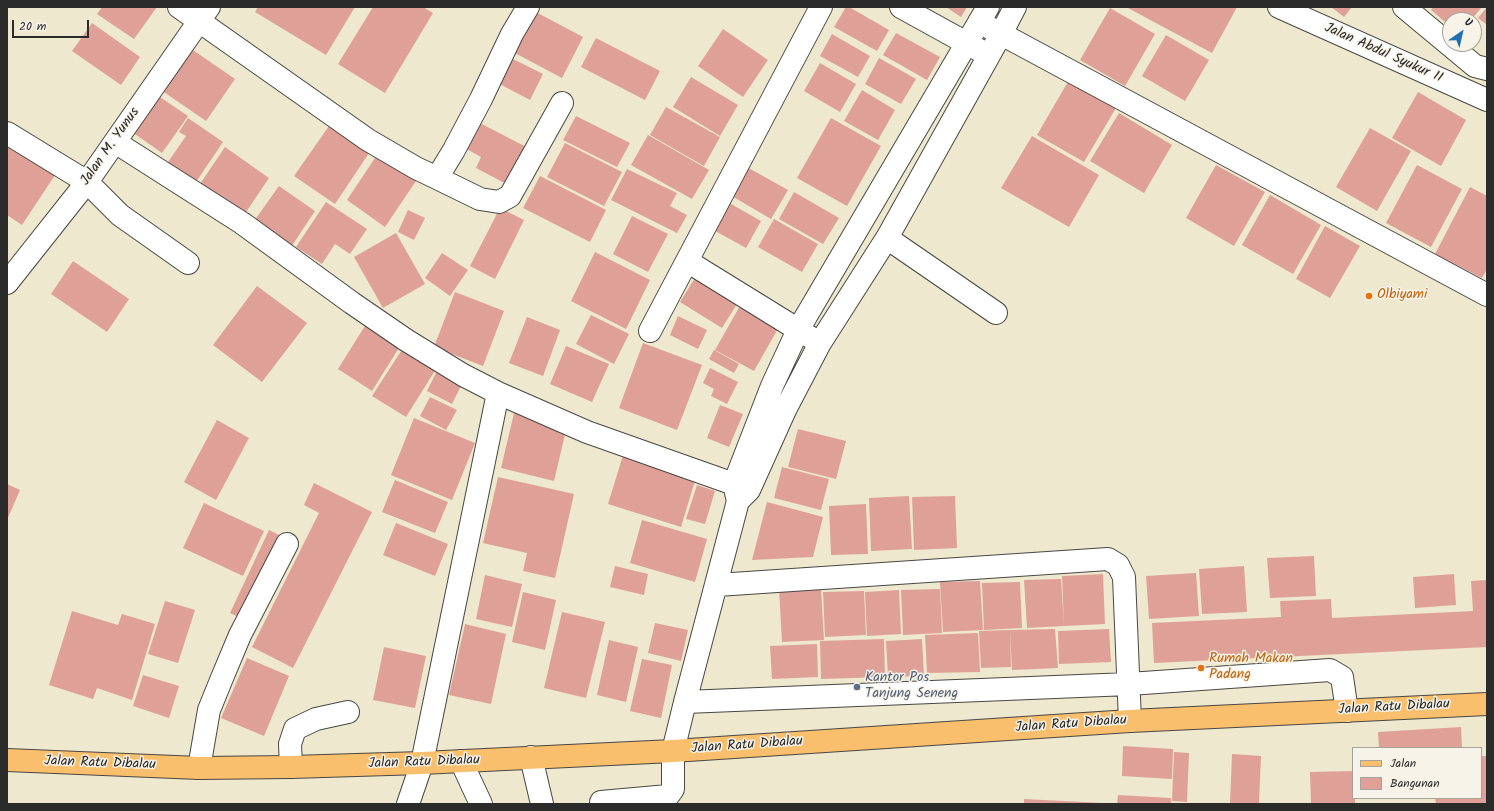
<!DOCTYPE html>
<html>
<head>
<meta charset="utf-8">
<style>
	body { margin:0 }
	#map { position:relative; width:1494px; height:811px; overflow:hidden; background:#ede8ce; font-family:Kalam,sans-serif }
	canvas { display:block }
	.frame { position:absolute; inset:0; border:8px solid #2b2b2b; pointer-events:none }
	.legend { position:absolute; left:1352px; top:747px; width:130px; height:52px; box-sizing:border-box; background:#f7f3e8; border:1px solid #a5a39c; margin:0; padding:5px 7px; list-style:none; font-size:12px; color:#2b2b2b }
	.legend li { display:flex; align-items:center; gap:8px; height:20px }
	.legend b { width:20px; border:1px solid #a5a39c }
	.north { position:absolute; left:1442px; top:12px; width:40px; height:40px; box-sizing:border-box; background:#f7f3e8; border:1px solid #a5a39c; border-radius:50%; rotate:34deg; font-size:11px; font-weight:700; line-height:16px; text-align:center; color:#2b2b2b }
	.north::after { content:''; display:block; margin:auto; width:14px; height:18px; background:#1f6fb2; clip-path:polygon(50% 0,100% 100%,50% 72%,0 100%) }
	.scale { position:absolute; left:12px; top:20px; width:77px; height:18px; box-sizing:border-box; border:2px solid #2b2b2b; border-top:0; padding-left:5px; font-size:12px; line-height:14px; white-space:nowrap; color:#2b2b2b; -webkit-text-stroke:3px #f7f3e8; paint-order:stroke }
</style>
</head>
<body>
<div id="map">
<canvas width="1494" height="811"></canvas>
<div class="frame"></div>
<ul class="legend">
<li><b style="height:5px;background:#f9bf6d"></b>Jalan</li>
<li><b style="height:11px;background:#dfa197"></b>Bangunan</li>
</ul>
<div class="north">U</div>
<div class="scale">20 m</div>
</div>
<script>
const context = document.querySelector('canvas').getContext('2d');
context.lineJoin = 'round';
function fillPath(path, color) {
  context.fillStyle = color;
  context.fill(path, 'evenodd');
}
function poly(rows) {
  const path = new Path2D();
  for (const r of rows) {
    path.moveTo(r[0], r[1]);
    for (let i = 2; i < r.length; i += 2) path.lineTo(r[i], r[i + 1]);
  }
  return path;
}
function trace(path, color, width, dash) {
  context.strokeStyle = color;
  context.lineWidth = width;
  context.lineCap = dash ? 'butt' : 'round';
  context.setLineDash(dash || []);
  context.stroke(path);
}
function write(font, color, halo, rows, align = 'center') {
  context.font = font + ' Kalam,sans-serif';
  context.lineWidth = 3;
  context.setLineDash([]);
  context.textBaseline = 'middle';
  context.strokeStyle = halo;
  context.fillStyle = color;
  for (const [text, x, y, turn = 0] of rows) {
    context.save();
    context.translate(x, y);
    context.rotate((+turn || 0) * Math.PI / 180);
    context.textAlign = isNaN(turn) ? turn : align;
    if (halo) context.strokeText(text, 0, 0);
    context.fillText(text, 0, 0);
    context.restore();
  }
}
const building = poly([
	[102,7,157,7,134,39,97,14],
	[258,7,355,7,326,55,255,12],
	[373,7,423,7,433,13,385,93,338,64],
	[846,7,849,7,889,30,877,51,834,27],
	[946,7,967,7,961,17],
	[1126,7,1237,7,1212,53],
	[1331,7,1352,7,1344,17],
	[1433,7,1482,7,1471,20,1450,20,1450,26,1431,10],
	[1487,7,1487,25,1478,18],
	[1110,8,1155,34,1125,86,1080,60],
	[532,10,583,37,562,78,511,51],
	[92,23,140,57,121,85,72,51],
	[723,29,768,60,743,97,698,66],
	[896,33,940,57,927,80,883,55],
	[832,34,870,56,858,77,820,56],
	[1166,35,1209,60,1185,101,1142,76],
	[596,38,660,71,645,100,581,67],
	[190,48,235,79,206,121,161,90],
	[507,56,543,74,530,100,494,81],
	[879,58,916,79,901,104,865,84],
	[820,63,856,84,840,112,804,91],
	[691,77,738,105,720,136,673,107],
	[1069,80,1116,108,1084,162,1037,135],
	[862,90,895,110,878,140,844,121],
	[1418,92,1466,120,1441,166,1392,138],
	[157,95,188,116,162,153,132,132],
	[666,107,720,137,704,166,650,135],
	[1119,113,1172,145,1144,193,1090,161],
	[576,116,630,143,617,167,563,140],
	[188,118,223,142,196,182,168,162,186,136,179,132],
	[831,118,881,146,847,206,797,178],
	[476,121,532,150,512,187,476,168,481,157,463,147],
	[329,126,369,153,335,204,294,176],
	[1370,128,1411,151,1377,211,1336,187],
	[648,135,709,170,692,199,631,165],
	[1032,136,1099,175,1069,227,1001,188],
	[15,139,59,169,22,225,7,215,7,150],
	[565,143,622,172,604,206,547,177],
	[225,147,269,178,244,215,200,184],
	[381,149,420,175,385,227,347,200],
	[1216,165,1265,192,1234,246,1186,218],
	[1417,165,1462,189,1431,247,1386,223],
	[745,166,788,190,771,219,730,195],
	[627,169,677,193,670,206,687,215,677,233,611,200],
	[540,176,606,210,590,242,523,208],
	[279,186,315,211,291,247,254,221],
	[1470,187,1487,196,1487,269,1482,278,1435,254],
	[794,192,839,218,823,244,779,219],
	[1270,195,1321,225,1293,274,1242,245],
	[724,200,761,221,746,248,708,227],
	[326,202,367,229,350,254,335,244,322,264,296,247],
	[500,208,524,220,495,279,470,266],
	[408,210,425,218,414,240,398,232],
	[632,216,668,234,648,272,613,254],
	[774,219,818,244,802,272,758,247],
	[1325,226,1360,246,1330,298,1296,279],
	[396,233,425,284,383,308,354,257],
	[595,252,650,280,626,329,571,301],
	[442,253,468,270,450,296,425,278],
	[73,261,129,299,107,332,51,294],
	[698,273,740,299,722,328,680,302],
	[257,286,307,323,262,382,213,345],
	[455,292,504,311,483,366,434,347],
	[741,304,780,325,754,371,715,350],
	[591,315,629,334,614,364,576,344],
	[678,316,707,330,698,349,670,335],
	[527,317,560,330,543,376,509,363],
	[368,321,402,343,372,391,338,369],
	[643,343,702,365,677,430,619,408],
	[566,346,609,364,592,402,550,384],
	[403,348,436,369,406,417,372,396],
	[714,350,739,364,734,373,709,359],
	[710,368,738,382,727,404,711,396,714,389,703,383],
	[438,369,463,382,452,404,427,391],
	[430,397,457,410,446,430,420,416],
	[720,405,743,414,729,447,707,438],
	[514,413,567,426,554,481,501,468],
	[414,418,475,443,452,500,391,475],
	[217,420,249,438,216,500,184,482],
	[798,429,846,441,836,479,788,467],
	[624,452,697,474,681,527,608,504],
	[782,467,829,479,821,510,774,498],
	[498,477,574,494,555,578,523,571,527,553,483,543],
	[395,480,448,502,435,533,382,512],
	[314,483,372,512,293,668,252,647,319,513,304,505],
	[7,484,20,490,7,520],
	[697,485,715,491,705,524,686,519],
	[909,496,912,549,871,551,869,498],
	[955,496,957,548,914,550,912,497],
	[767,502,823,517,813,557,752,560],
	[204,503,264,531,243,576,183,548],
	[866,504,868,554,831,555,829,506],
	[642,520,707,539,695,582,630,563],
	[396,523,448,544,435,576,383,555],
	[269,530,283,537,245,620,230,613],
	[1314,556,1316,596,1270,598,1267,558],
	[615,566,648,574,644,595,610,587],
	[1244,566,1247,612,1202,614,1199,569],
	[1196,573,1199,616,1149,619,1146,576],
	[1103,574,1105,624,1064,626,1062,576],
	[1454,574,1456,605,1415,608,1413,577],
	[485,575,522,584,512,627,476,619],
	[1061,579,1064,626,1027,628,1024,580],
	[1487,580,1487,647,1154,663,1152,623,1281,617,1280,601,1331,599,1332,618,1473,611,1471,581],
	[980,581,983,630,943,632,940,582],
	[1020,582,1022,628,984,630,982,583],
	[821,588,824,640,782,642,779,589],
	[940,589,942,633,903,635,901,590],
	[899,590,901,634,867,636,865,592],
	[864,591,866,635,825,637,823,592],
	[523,592,556,600,545,650,512,642],
	[165,601,195,610,178,663,148,654],
	[72,611,118,625,122,614,155,624,132,700,97,688,93,699,49,685],
	[562,612,605,622,586,698,544,688],
	[655,623,688,630,681,661,648,653],
	[465,624,506,634,491,704,449,695],
	[1055,629,1058,668,1012,670,1010,630],
	[1109,629,1111,662,1059,664,1058,631],
	[1010,630,1011,667,981,668,979,631],
	[978,633,980,672,927,673,925,635],
	[884,639,885,677,821,679,820,641],
	[922,639,924,676,888,677,886,641],
	[609,640,638,647,626,702,597,695],
	[817,644,818,677,772,679,770,646],
	[384,647,426,656,415,708,373,700],
	[247,658,289,676,264,736,221,718],
	[642,659,672,665,661,718,630,711],
	[143,675,179,686,169,718,133,706],
	[1461,727,1462,748,1379,748,1378,732],
	[1123,746,1173,749,1172,779,1122,776],
	[1174,752,1189,753,1187,802,1172,801],
	[1232,754,1261,756,1259,804,1230,804],
	[1481,756,1487,756,1487,804,1436,804,1435,798,1481,798],
	[1353,771,1353,798,1355,798,1355,804,1311,804,1310,772],
	[1118,795,1171,798,1171,804,1117,804],
	[1024,799,1103,803,1103,804,1024,804]
]);
const minor = poly([
	[179,7,368,140,416,168,437,178,454,150,481,99,512,34,528,7],
	[901,7,979,50],
	[1279,7,1487,100],
	[1404,7,1475,66,1487,69],
	[979,22,1487,295],
	[7,133,87,182,120,215,188,263],
	[115,142,242,223,352,303,406,340,463,375,498,393,587,432,748,489],
	[437,178,480,199,499,202,510,196,562,103],
	[887,238,996,313],
	[687,261,810,337],
	[7,283,87,182,209,7],
	[650,331,821,7],
	[739,500,749,490,785,410,820,343,887,238,1001,34,1015,7],
	[717,585,1108,559,1118,565,1124,577,1130,721],
	[685,702,1129,684,1330,670,1342,677,1347,711],
	[531,757,542,804],
	[461,761,481,804],
	[291,767,290,744,295,729,316,719,348,712],
	[199,768,209,710,222,678,240,635,287,544],
	[601,802,668,796,673,789,673,751,685,702,738,501,734,484,772,386,798,330,988,7],
	[408,804,422,763,498,393]
]);
const major = poly([
	[7,760,199,768,291,767,422,763,673,751,1130,721,1487,704]
]);
const markers = [
	[1369,296,4,"#e8710a"],
	[1201,668,4,"#e8710a"],
	[857,687,4,"#5c6f8a"]
];
const streetNames = [
	["Jalan Abdul Syukur II",1383,54,24],
	["Jalan M. Yunus",111,147,-55],
	["Jalan Ratu Dibalau",1394,708,-3],
	["Jalan Ratu Dibalau",1071,725,-4],
	["Jalan Ratu Dibalau",747,746,-4],
	["Jalan Ratu Dibalau",424,763,-2],
	["Jalan Ratu Dibalau",100,764,2]
];
const foodNames = [
	["Olbiyami",1377,296],
	["Rumah Makan",1209,660],
	["Padang",1209,676]
];
const serviceNames = [
	["Kantor Pos",865,679],
	["Tanjung Seneng",865,695]
];
fillPath(building, '#dfa197');
trace(minor, '#484743', 24);
trace(major, '#484743', 24);
trace(minor, '#fff', 22);
trace(major, '#f9bf6d', 22);
for (const [x, y, r, color] of markers) {
  const dot = new Path2D();
  dot.arc(x, y, r, 0, 2 * Math.PI);
  context.fillStyle = color;
  context.fill(dot);
  trace(dot, '#f7f3e8', 1.5);
}
write('14px', '#2b2b2b', '#f7f3e8', streetNames);
write('14px', '#c56008', '#f7f3e8', foodNames, 'left');
write('14px', '#4e5e75', '#f7f3e8', serviceNames, 'left');
</script>
</body>
</html>
